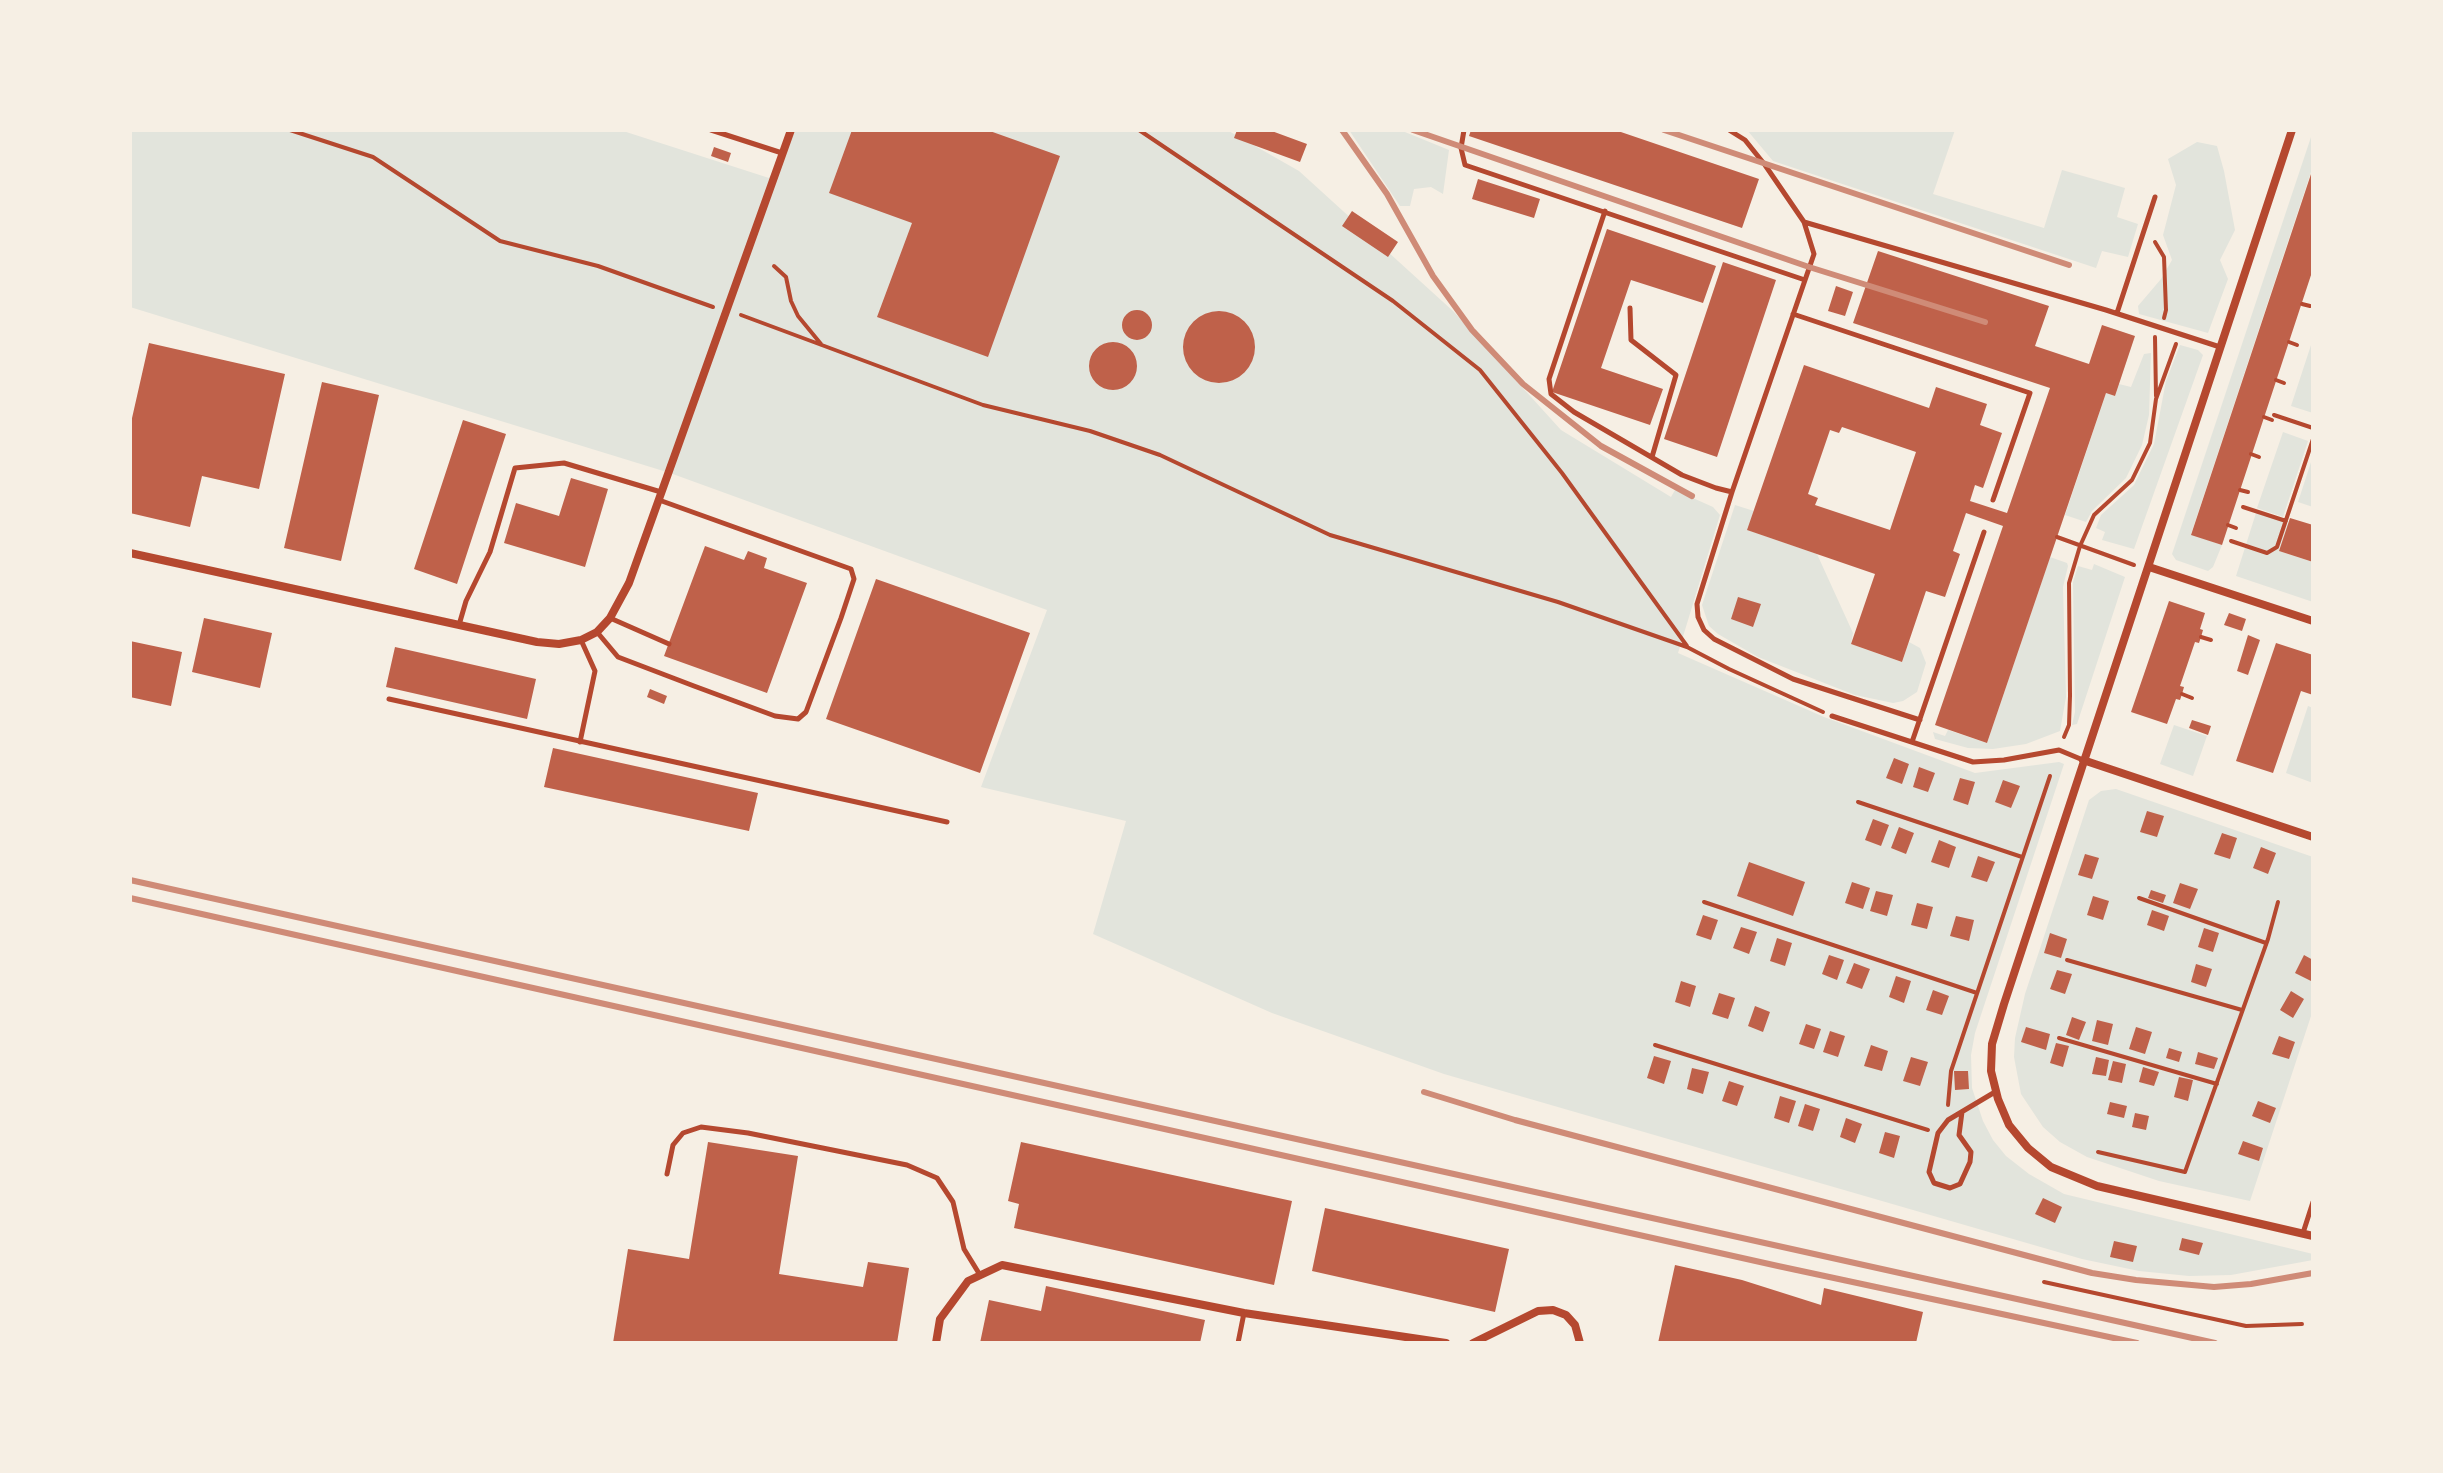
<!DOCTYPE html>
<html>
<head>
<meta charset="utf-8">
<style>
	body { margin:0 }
	#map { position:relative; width:2443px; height:1473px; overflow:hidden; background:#f6efe4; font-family:Jost,sans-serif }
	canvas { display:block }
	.frame { position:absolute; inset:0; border:132px solid #f6efe4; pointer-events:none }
</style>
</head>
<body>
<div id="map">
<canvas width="2443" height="1473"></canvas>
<div class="frame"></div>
</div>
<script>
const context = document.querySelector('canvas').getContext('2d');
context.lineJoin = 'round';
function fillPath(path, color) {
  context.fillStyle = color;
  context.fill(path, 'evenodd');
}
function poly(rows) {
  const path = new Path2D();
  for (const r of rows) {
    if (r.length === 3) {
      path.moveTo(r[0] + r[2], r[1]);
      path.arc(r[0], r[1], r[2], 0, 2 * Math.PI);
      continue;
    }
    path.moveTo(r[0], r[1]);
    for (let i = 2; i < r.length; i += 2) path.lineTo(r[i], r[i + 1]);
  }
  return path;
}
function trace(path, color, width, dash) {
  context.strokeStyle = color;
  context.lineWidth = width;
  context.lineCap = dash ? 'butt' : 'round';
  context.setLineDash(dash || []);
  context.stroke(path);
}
const green = poly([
	[130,130,620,130,769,178,796,130,1227,130,1299,171,1453,311,1561,430,1671,497,1675,490,1713,507,1720,515,1678,653,1824,717,1975,773,2059,762,2064,764,1975,1033,1971,1055,1972,1088,1983,1121,1993,1140,2006,1156,2029,1174,2064,1194,2313,1254,2313,1260,2231,1275,2189,1276,2139,1271,2082,1259,1444,1074,1272,1013,1093,934,1126,821,981,787,1047,610,670,473,130,307],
	[1349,130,1400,130,1449,150,1443,194,1431,187,1414,189,1410,206,1400,206],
	[1747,130,1955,130,1933,194,2044,228,2062,170,2125,188,2117,217,2138,224,2128,257,2102,251,2096,268,1773,161],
	[2313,131,2313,166,2191,534,2222,545,2213,567,2208,571,2176,560,2172,554],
	[2197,142,2217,146,2224,171,2235,230,2220,260,2228,279,2208,333,2139,314,2138,306,2161,279,2172,260,2163,235,2176,185,2168,159],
	[2313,339,2313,413,2291,406],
	[2180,345,2198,350,2203,355,2134,549,2102,540,2105,532,2096,528,2101,515,2134,485,2154,444,2166,381],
	[2151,353,2149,415,2142,445,2126,478,2092,511,2086,522,2065,515,2106,393,2115,396,2119,384,2131,387,2144,354],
	[2283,432,2308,441,2283,517,2257,508],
	[2313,456,2313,507,2298,502],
	[1735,505,1754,511,1748,530,1817,554,1853,633,1851,644,1902,662,1909,642,1920,648,1926,663,1917,692,1903,701,1893,703,1855,695,1758,657,1718,634,1709,626,1702,605],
	[2256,513,2288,523,2279,551,2313,562,2313,602,2236,576],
	[2050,557,2067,563,2068,566,2063,587,2066,697,2060,731,2026,744,1993,749,1968,748,1935,739,1933,732,1945,736,1948,730,1987,743],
	[2094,564,2125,577,2077,724,2072,725,2075,712,2073,582,2078,566,2092,570],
	[2308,706,2313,708,2313,783,2286,773],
	[2174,725,2207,736,2193,776,2160,764],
	[2116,789,2313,857,2313,1010,2250,1201,2159,1181,2087,1157,2060,1142,2043,1127,2021,1094,2014,1057,2015,1038,2025,994,2089,800,2101,791]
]);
const building = poly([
	[852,130,987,130,1060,156,988,357,877,317,912,223,829,193],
	[1237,130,1269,130,1307,144,1300,162,1234,138],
	[1471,130,1615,130,1759,179,1742,228,1469,136],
	[714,147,731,153,728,162,711,156],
	[2313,168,2313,269,2222,545,2191,535],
	[1478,179,1540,199,1534,218,1472,199],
	[1352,211,1398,242,1388,257,1342,226],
	[1607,229,1716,266,1703,303,1631,280,1601,368,1663,389,1650,425,1552,392],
	[1878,251,2049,306,2035,346,2089,364,2102,325,2135,336,2115,396,2106,393,1987,743,1935,725,2003,526,1966,513,1953,551,1960,554,1945,597,1926,591,1902,662,1851,644,1875,574,1747,530,1804,365,1929,408,1936,387,1987,404,1980,425,2002,433,1983,488,1975,485,1970,501,2007,513,2050,388,1853,323],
	[1842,427,1916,452,1890,530,1815,505,1818,498,1808,494,1830,430,1839,433],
	[1723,262,1776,280,1717,457,1664,439],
	[1836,286,1853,292,1845,316,1828,311],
	[1137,325,15],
	[1219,347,36],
	[1113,366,24],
	[149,343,285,374,259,489,202,476,190,527,130,513,130,427],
	[322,382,379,395,341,561,284,548],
	[463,420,506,434,457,584,414,569],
	[571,478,608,489,585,567,504,543,516,503,559,516],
	[2290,518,2313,525,2313,562,2279,551],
	[705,546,744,560,748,551,767,558,764,568,807,583,767,693,664,656],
	[876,579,1030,633,980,773,826,719],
	[1738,597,1761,604,1753,627,1731,619],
	[2169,601,2205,613,2200,629,2203,630,2201,637,2199,643,2195,642,2180,686,2184,687,2182,694,2180,700,2176,699,2167,724,2131,712],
	[2229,613,2246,619,2242,631,2224,625],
	[204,618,272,633,260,688,192,672],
	[2248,635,2260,640,2248,675,2237,671],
	[130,641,182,652,171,706,130,697],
	[2276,643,2313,655,2313,695,2301,691,2273,773,2236,761],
	[395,647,536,679,527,719,386,687],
	[650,689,667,696,664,704,647,697],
	[2192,720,2211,726,2208,735,2189,728],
	[553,748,758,793,749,831,544,787],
	[1894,758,1909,764,1902,784,1886,778],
	[1919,767,1935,773,1928,792,1913,787],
	[1960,778,1975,782,1968,805,1953,800],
	[2003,780,2020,786,2011,808,1995,802],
	[2147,811,2164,816,2157,837,2140,832],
	[1873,819,1889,825,1881,846,1865,840],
	[1899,827,1914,833,1906,854,1891,848],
	[2222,833,2237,838,2230,859,2214,854],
	[1939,840,1956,847,1949,868,1931,862],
	[2261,847,2276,853,2268,874,2253,868],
	[2085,854,2099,858,2092,879,2078,875],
	[1978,856,1995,862,1987,882,1971,877],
	[1749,862,1805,882,1793,916,1737,896],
	[1852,882,1870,888,1863,909,1845,903],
	[2180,883,2198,889,2190,909,2173,903],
	[2151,890,2166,895,2163,903,2148,898],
	[1876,891,1893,895,1887,916,1870,911],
	[2093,896,2109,901,2103,920,2087,915],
	[1917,903,1933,907,1927,929,1911,925],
	[2152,910,2169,916,2164,931,2147,925],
	[1703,915,1718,920,1711,940,1696,935],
	[1956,916,1974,920,1969,941,1950,936],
	[1741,927,1757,932,1749,954,1733,948],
	[2204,928,2219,933,2213,952,2198,947],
	[2050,933,2067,939,2061,958,2044,953],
	[1777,938,1792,943,1785,966,1770,961],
	[1829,955,1844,960,1837,980,1822,974],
	[2304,955,2313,960,2313,982,2295,973],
	[1854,963,1870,969,1862,989,1846,983],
	[2196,964,2212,969,2206,987,2191,982],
	[2057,970,2072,974,2065,994,2050,989],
	[1896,976,1911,981,1904,1003,1889,997],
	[1681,981,1696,986,1690,1007,1675,1002],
	[1933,990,1949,996,1942,1015,1926,1010],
	[2291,991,2304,999,2293,1018,2280,1010],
	[1719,993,1735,998,1728,1019,1712,1014],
	[1755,1006,1770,1012,1763,1032,1748,1026],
	[2072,1017,2086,1022,2079,1040,2066,1035],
	[2097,1020,2113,1024,2108,1045,2092,1041],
	[1806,1024,1821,1029,1814,1049,1799,1044],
	[2026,1027,2050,1034,2046,1050,2021,1042],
	[2136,1027,2152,1032,2145,1054,2129,1049],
	[1830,1031,1845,1036,1838,1057,1823,1052],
	[2279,1036,2295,1042,2289,1059,2272,1054],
	[2056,1043,2069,1046,2063,1067,2050,1063],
	[1871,1045,1888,1051,1882,1071,1864,1066],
	[2169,1048,2182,1052,2179,1062,2166,1058],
	[2198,1052,2218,1058,2214,1069,2195,1064],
	[1654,1056,1671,1061,1664,1084,1647,1078],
	[1911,1057,1928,1062,1920,1086,1903,1081],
	[2096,1057,2109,1060,2106,1076,2092,1074],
	[2113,1061,2126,1064,2122,1083,2108,1080],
	[2143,1067,2159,1072,2154,1086,2139,1082],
	[1692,1068,1709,1072,1703,1094,1687,1089],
	[1954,1071,1968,1071,1969,1089,1955,1090],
	[2179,1077,2193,1080,2188,1101,2174,1097],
	[1729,1081,1744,1086,1737,1106,1722,1101],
	[1780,1096,1796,1101,1789,1123,1774,1118],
	[2258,1101,2276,1108,2270,1123,2252,1116],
	[2110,1102,2127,1106,2124,1118,2107,1114],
	[1805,1104,1820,1109,1813,1131,1798,1126],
	[2135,1113,2149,1116,2146,1130,2132,1127],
	[1846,1118,1862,1124,1855,1143,1840,1137],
	[1885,1132,1900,1136,1894,1158,1879,1153],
	[2243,1141,2263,1148,2259,1161,2238,1154],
	[708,1142,798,1156,779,1274,863,1287,868,1262,909,1268,897,1343,613,1343,628,1249,689,1259],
	[1021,1142,1292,1201,1274,1285,1014,1228,1019,1204,1008,1201],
	[2043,1198,2062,1207,2055,1223,2035,1214],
	[1325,1208,1509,1249,1495,1312,1312,1271],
	[2182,1238,2203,1243,2199,1255,2179,1250],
	[2114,1241,2137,1246,2133,1262,2110,1257],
	[1675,1265,1742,1280,1821,1305,1824,1288,1923,1312,1916,1343,1658,1343],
	[1046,1286,1205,1320,1200,1343,980,1343,989,1300,1041,1311]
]);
const path = poly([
	[290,130,373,157,500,241,598,266,713,307],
	[1139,130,1393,301,1480,370,1562,473,1687,646],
	[2155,242,2164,257,2166,310,2164,318],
	[774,266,786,277,791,301,798,316,821,344],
	[2302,304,2310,306],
	[741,315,983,405,1090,431,1160,455,1330,535,1558,602,1687,647,1729,669,1823,712],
	[2155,337,2156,396],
	[2289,342,2297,345],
	[2276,380,2284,383],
	[2274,415,2313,428],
	[2264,417,2272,420],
	[2251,454,2259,457],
	[2240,490,2248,492],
	[2243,507,2286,521],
	[2228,525,2236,528],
	[2057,537,2134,565],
	[2231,541,2267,553,2277,547,2313,439],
	[2201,637,2211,640],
	[2182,694,2192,698],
	[2064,737,2069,725,2070,696,2069,583,2080,546,2094,515,2132,480,2150,443,2156,399,2176,344],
	[1858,802,2022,857],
	[2139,898,2266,943],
	[1704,902,1977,993],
	[2067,960,2242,1010],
	[2059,1038,2217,1084],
	[1655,1045,1928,1130],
	[1948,1105,1951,1071,2050,776],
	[2098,1152,2185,1172,2268,939,2278,902],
	[2044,1282,2246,1326,2302,1324]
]);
const service = poly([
	[711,130,782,153],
	[1464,130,1461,148,1465,165,1805,280],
	[1605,211,1549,379,1551,394,1574,412,1682,475,1716,488,1732,492,1814,254,1804,222,1765,165,1745,140,1729,130],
	[1804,222,2106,310,2220,347],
	[1630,308,1631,340,1676,375,1652,457],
	[2117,313,2155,197],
	[1793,314,2030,393,1993,500],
	[1732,492,1697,604,1698,617,1704,630,1714,639,1793,679,1920,720],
	[610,618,669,644],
	[459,625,466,601,490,552,515,468,564,463,661,492],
	[597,632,618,657,694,686,775,716,798,719,806,712,841,618,854,579,851,569,659,500],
	[389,699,947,822],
	[1832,716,1973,762,2004,760,2059,750,2083,760],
	[580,742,595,671,581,640],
	[1912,742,1984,532],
	[1962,1112,1959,1135,1971,1152,1970,1162,1960,1184,1950,1188,1934,1183,1929,1172,1938,1133,1948,1120,1995,1092],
	[667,1174,673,1145,683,1133,701,1127,748,1133,907,1165,937,1178,953,1202,964,1249,980,1275],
	[2303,1233,2313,1202],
	[1238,1343,1244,1313]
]);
const minor = poly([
	[2292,130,2004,1004,1992,1044,1991,1071,1998,1099,2009,1125,2028,1148,2051,1167,2097,1186,2313,1236],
	[130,553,537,642,559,644,581,640,597,632,610,618,629,583,791,130],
	[2149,567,2313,621],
	[2083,760,2313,837],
	[936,1343,940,1319,968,1281,1002,1265,1244,1313,1446,1343],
	[1473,1343,1538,1311,1553,1310,1566,1315,1575,1325,1580,1343]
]);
const rail = poly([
	[1342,130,1387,194,1433,276,1472,330,1523,384,1601,446,1692,496],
	[1413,130,1809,267,1985,322],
	[1664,130,2069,265],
	[130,880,2215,1343],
	[130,898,1778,1266,2137,1343],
	[1424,1092,1515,1120,2092,1273,2136,1280,2214,1287,2251,1284,2313,1273]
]);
fillPath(green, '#e2e4dc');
fillPath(building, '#bf614a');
trace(path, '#b5482f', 4);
trace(service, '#b5482f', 5);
trace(minor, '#b5482f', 8);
trace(rail, '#cf8b77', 6);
</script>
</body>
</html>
